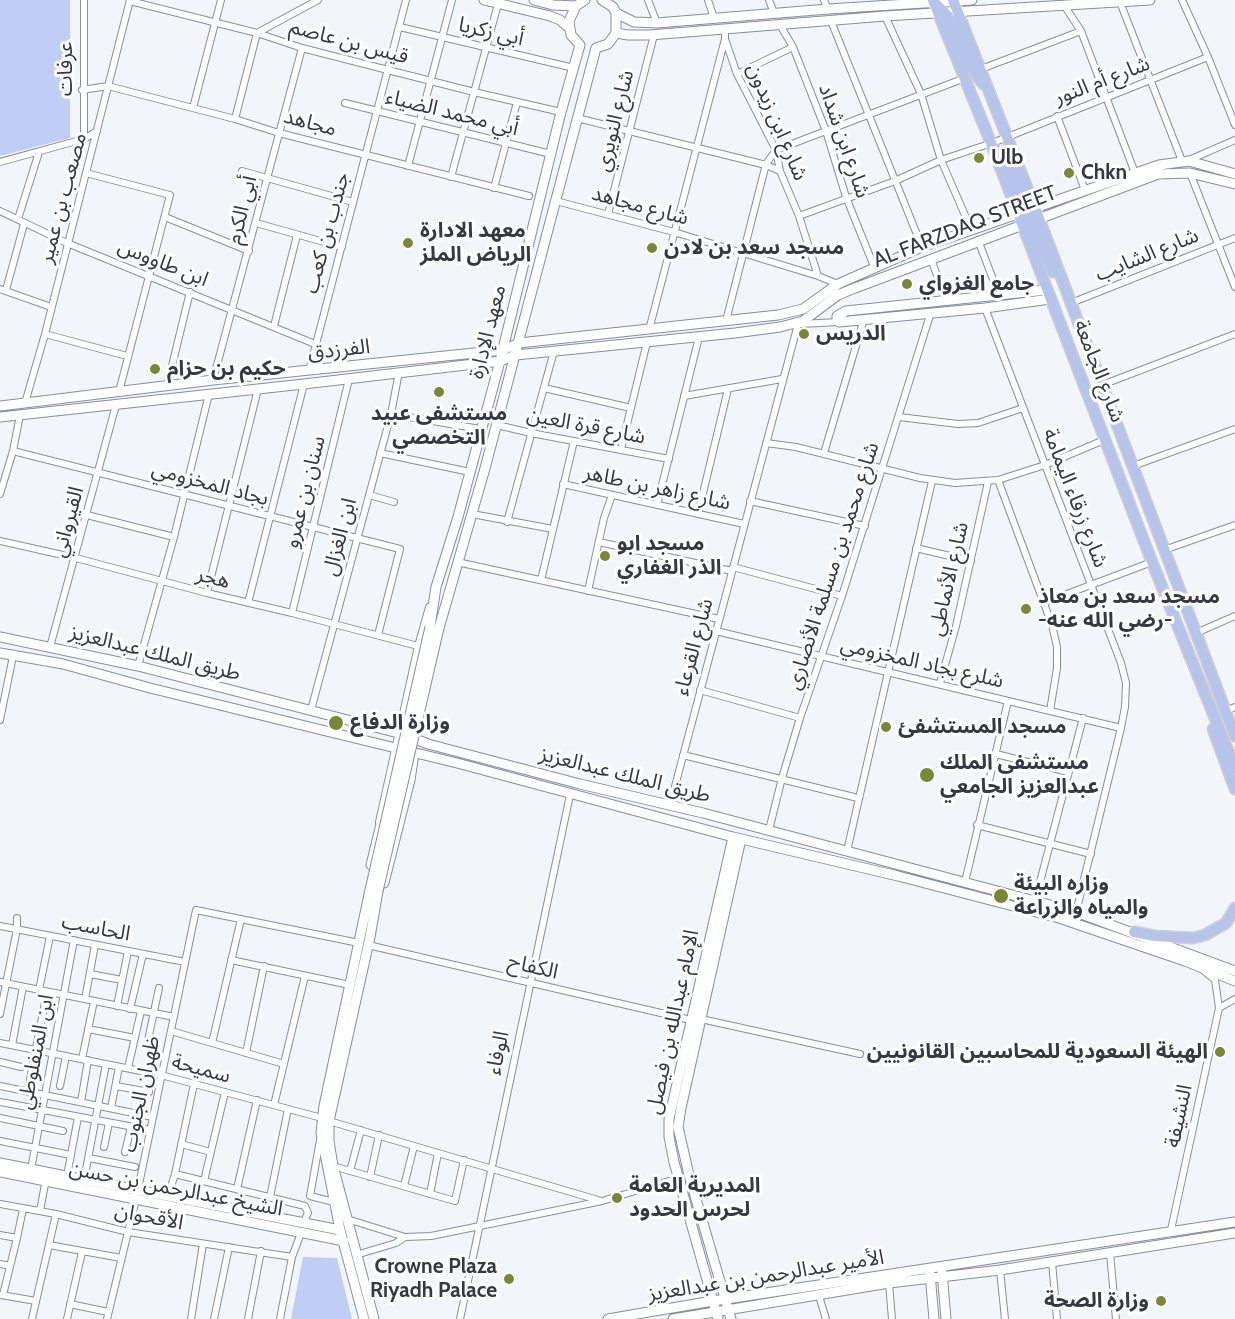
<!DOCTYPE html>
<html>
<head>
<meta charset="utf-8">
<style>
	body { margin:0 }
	canvas { display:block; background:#f2f5fa }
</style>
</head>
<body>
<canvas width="1235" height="1319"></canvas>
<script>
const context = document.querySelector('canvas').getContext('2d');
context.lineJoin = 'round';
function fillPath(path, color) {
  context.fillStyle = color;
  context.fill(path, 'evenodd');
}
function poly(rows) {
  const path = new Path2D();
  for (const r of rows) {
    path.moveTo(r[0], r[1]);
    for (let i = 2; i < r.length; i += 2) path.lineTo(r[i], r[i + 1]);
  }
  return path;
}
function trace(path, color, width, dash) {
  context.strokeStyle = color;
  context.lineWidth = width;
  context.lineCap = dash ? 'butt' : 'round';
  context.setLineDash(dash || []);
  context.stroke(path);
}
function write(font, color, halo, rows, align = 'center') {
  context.font = font + ' Cabin,"Noto Sans Arabic",sans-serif';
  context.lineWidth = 6;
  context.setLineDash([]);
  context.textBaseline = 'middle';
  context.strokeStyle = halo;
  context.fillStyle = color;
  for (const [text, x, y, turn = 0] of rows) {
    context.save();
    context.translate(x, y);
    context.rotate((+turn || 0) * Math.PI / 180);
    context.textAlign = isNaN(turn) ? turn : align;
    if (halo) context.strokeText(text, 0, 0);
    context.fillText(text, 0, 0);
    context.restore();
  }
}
const green = poly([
	[0,0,70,0,70,138,4,155,0,155],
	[303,1257,337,1258,352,1319,291,1319]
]);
const street = poly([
	[84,0,84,139,97,131],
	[648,0,657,23],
	[708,0,714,18],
	[769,0,774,13],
	[824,0,828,9],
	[1182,0,1208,57,1235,125],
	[130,1,257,33,302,48,474,92,561,112],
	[1120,2,1182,161],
	[1064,5,1081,31,1135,173],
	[885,16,921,94,941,160,971,229],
	[831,21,922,247],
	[780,25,793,47,826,131,846,197,875,269],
	[400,27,574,68],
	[725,30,725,39,737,74,776,150,780,171,799,216,818,276,838,284],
	[981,69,1081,31],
	[737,74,793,47],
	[82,90,108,86,235,119,279,133,529,196],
	[345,103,551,154],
	[193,108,221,0],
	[1057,116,1085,190],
	[577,118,766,165,780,171],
	[235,119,257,33,318,0],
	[1189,160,1235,140],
	[0,162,84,139],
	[408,166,452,0],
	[242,171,353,202],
	[86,173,170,195,119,392],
	[1190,173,1235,287],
	[451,177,498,4],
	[494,188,517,102],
	[556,201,674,232,818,276],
	[0,211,67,243,315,344],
	[608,214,654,35],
	[799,216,895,181,941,160,995,142,1208,57],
	[165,217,249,251],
	[18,219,39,152],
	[256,223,342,247],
	[978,240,999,295],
	[931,259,946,300],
	[0,289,51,307],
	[6,290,24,224],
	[1071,303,1235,238],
	[985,308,1121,663,1126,683,1125,707,1121,728,1076,912],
	[726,321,766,164,776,150,965,78],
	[800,324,839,322],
	[274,326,297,235],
	[649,330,725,39],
	[45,334,127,356],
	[309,371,406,0],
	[213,380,302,48],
	[1102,385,1235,334],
	[167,386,190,292],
	[544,388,631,408],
	[684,396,782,379],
	[25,403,45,334,130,0],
	[391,414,480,429],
	[899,417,958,424,978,423,1023,408],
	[497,425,531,433,669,459],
	[766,443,796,447,920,478,955,483,998,480,1045,465,1104,440],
	[621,449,647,342],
	[13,451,400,549,378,635],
	[380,453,470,472],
	[824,453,864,319],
	[1133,466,1235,429],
	[998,480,1052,625,1057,647,1057,668,1050,711],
	[563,484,744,524],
	[0,494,13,451,20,415],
	[369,495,394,502],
	[750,501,865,526],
	[657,505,699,337],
	[472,514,553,529],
	[698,514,728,389],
	[87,515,174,537],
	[507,522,554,351],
	[0,541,76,558,207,593,292,613,418,646],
	[599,542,732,571],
	[916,548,971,561],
	[1164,550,1235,525],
	[457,562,719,619],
	[733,567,842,596],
	[541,580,574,441],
	[588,591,604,518,612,495],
	[207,593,258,389],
	[248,603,304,384],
	[1043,603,1152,562],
	[292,613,349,379],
	[716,631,1121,728],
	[1196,633,1235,616],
	[50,647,116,405],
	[138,666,174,537,209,394],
	[940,683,956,626,988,482],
	[700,690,800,718],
	[311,710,391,414,399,372],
	[1225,711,1235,707],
	[0,720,13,656],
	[996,754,1068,772],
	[683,755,858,798],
	[670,805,798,324],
	[379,822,418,646,429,607],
	[977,825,1091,854],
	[769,830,782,778,800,718,842,596,931,312],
	[847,851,932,481],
	[965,882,1008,701],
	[1035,901,1083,718],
	[0,926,185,962],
	[368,945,691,1020],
	[231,960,350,985],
	[90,974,122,980],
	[0,982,174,1017],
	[39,990,50,936],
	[85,999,95,945],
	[117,1006,128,951],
	[1219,1008,1235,999],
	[130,1009,143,954],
	[0,1014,17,929,17,918],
	[701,1019,860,1054],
	[88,1029,135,1038],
	[171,1031,284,1064],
	[148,1040,159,988],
	[0,1043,161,1075,322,1118],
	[212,1043,241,919],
	[12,1045,23,987],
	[246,1053,264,966],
	[82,1059,94,1001],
	[0,1062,21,1067],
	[128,1068,141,1011],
	[30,1079,47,992],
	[0,1086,153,1117],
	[60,1086,66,1056],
	[116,1086,149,1092],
	[0,1102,150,1130],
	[81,1102,88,1060],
	[274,1105,305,976],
	[111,1108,119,1067],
	[0,1118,63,1131],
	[329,1121,598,1200],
	[320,1140,310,1196,334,1202],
	[0,1141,71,1155],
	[181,1144,211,1152],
	[104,1147,109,1123],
	[125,1152,131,1127],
	[89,1158,135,1167],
	[333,1166,455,1201,464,1160],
	[31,1169,74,940],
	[350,1171,361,1130],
	[175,1174,305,1206,308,1213,303,1223],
	[67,1176,78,1117],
	[370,1177,379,1135],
	[84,1180,106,1064],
	[204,1181,225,1092],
	[404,1186,414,1146],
	[237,1189,257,1100],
	[430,1194,438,1153],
	[168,1196,175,1174,194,1084],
	[270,1197,288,1109],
	[0,1204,56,1214,128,1232,292,1257],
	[40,1211,46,1179],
	[347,1219,405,1237],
	[1171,1230,1219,1008,1215,980,1204,971],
	[0,1235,17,1238],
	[49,1245,121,1258],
	[1110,1253,1116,1319],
	[356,1255,396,1243,405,1237,431,1236,602,1201,679,1178],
	[1052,1262,1057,1319],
	[0,1264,10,1266],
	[1000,1270,1005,1319],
	[889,1283,892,1319],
	[1,1295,36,1301],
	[3,1295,17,1238,23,1209],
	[819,1296,826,1319],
	[70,1304,108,1312],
	[32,1319,56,1214],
	[67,1319,82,1252],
	[107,1319,136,1199,196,910,359,943],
	[191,1319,203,1244],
	[214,1319,229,1247],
	[248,1319,261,1251],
	[280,1319,292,1257,301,1233],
	[460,1319,570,795]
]);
const secondary = poly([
	[484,0,550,16,560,20,569,28],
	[534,0,553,5,576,6],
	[616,13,634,22,657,23,828,9,972,0],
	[616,33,628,35,650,35,885,16,1150,0],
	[1046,290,846,311,837,316,837,319,839,322,985,308,1050,299],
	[0,406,213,380,503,350,519,343,778,315,803,309,838,284,922,247,1159,165,1189,161,1235,174],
	[0,417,304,384,500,361,516,355,735,333,780,327,803,321,838,295,855,288,1158,174,1190,173,1235,184],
	[430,627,436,587,458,517,500,361,561,112,580,45,571,35,569,21,576,6,585,0],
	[439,628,484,472,596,48,608,44,616,33,616,13,613,7,602,0],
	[0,637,138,666,402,734,428,744,580,784,703,813,1035,901,1076,912,1235,971],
	[0,653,63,664,150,688,457,763,733,837,898,876,1059,918,1185,961,1235,981],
	[371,865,382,820],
	[384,883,410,780,414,753],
	[0,1163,340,1230],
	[0,1172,344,1241],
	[942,1272,946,1319],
	[930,1274,934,1319],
	[364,1319,340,1230,321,1133,324,1106,370,890],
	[374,1319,333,1166,329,1141,329,1121,370,937,378,891],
	[608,1319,713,1301,1235,1222],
	[673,1319,889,1283,1000,1270,1235,1233],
	[718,1319,674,1162,669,1137,669,1119,733,837],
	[731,1319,689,1175,678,1127,681,1108,741,839]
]);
const primary = poly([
	[933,0,991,143,1152,562,1235,768],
	[953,0,1035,208,1235,736],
	[935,3,948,16,970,66,983,84],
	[995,149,1006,160,1030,222,1053,272],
	[1213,729,1235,789],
	[1134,932,1155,936,1193,938,1205,935,1226,923,1235,908]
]);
const secondaryBridge = poly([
	[370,890,430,627],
	[378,891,439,628]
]);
const markers = [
	[979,158,6,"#7b8735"],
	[1069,173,6,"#7b8735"],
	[408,243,6,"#7b8735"],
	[652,248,6,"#7b8735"],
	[907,284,6,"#7b8735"],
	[804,334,6,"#7b8735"],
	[155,369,6,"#7b8735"],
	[439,392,6,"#7b8735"],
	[605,556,6,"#7b8735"],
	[1026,609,6,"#7b8735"],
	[336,723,8,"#7b8735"],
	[886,727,6,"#7b8735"],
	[927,775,8,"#7b8735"],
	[1001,896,8,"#7b8735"],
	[1220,1052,6,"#7b8735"],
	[617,1198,6,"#7b8735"],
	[509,1279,6,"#7b8735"],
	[1161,1301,6,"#7b8735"]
];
const streetNames = [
	["أبي زكريا",491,32,13],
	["قيس بن عاصم",349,42,15],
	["عرفات",66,69,-90],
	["شارع أم النور",1102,81,-21],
	["أبي محمد الضياء",452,113,14],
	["شارع النويري",615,121,-76],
	["شارع ابن زيدون",777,122,67],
	["مجاهد",310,123,15],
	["شارع ابن شداد",844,141,71],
	["مصعب بن عمير",63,198,-75],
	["شارع مجاهد",640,206,15],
	["أبي الكرم",242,210,-76],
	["AL FARZDAQ STREET",965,227,-21],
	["جندب بن كعب",327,233,-75],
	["شارع الشايب",1147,255,-22],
	["ابن طاووس",163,263,22],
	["معهد الإدارة",488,332,-76],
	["الفرزدق",339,350,-6],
	["شارع الجامعة",1099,371,69],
	["شارع قرة العين",586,426,11],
	["بجاد المخزومي",210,484,15],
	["شارع زاهر بن طاهر",657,488,12],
	["سنان بن عمرو",305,492,-76],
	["شارع زرقاء اليمامة",1075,498,69],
	["القيرواني",68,522,-75],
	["ابن الغزال",340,537,-75],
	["شارع محمد بن مسلمة الأنصاري",833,566,-72],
	["هجر",213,578,14],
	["شارع الأنماطي",949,579,-77],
	["شارع القرعاء",694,647,-75],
	["طريق الملك عبدالعزيز",155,653,14],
	["شلرع بجاد المخزومي",922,663,13],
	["طريق الملك عبدالعزيز",625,775,14],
	["الحاسب",96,928,11],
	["الكفاح",533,967,13],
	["الإمام عبدالله بن فيصل",673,1022,-78],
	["ابن المنفلوطي",36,1052,-79],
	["الوفاء",498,1053,-78],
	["سميحة",201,1069,15],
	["ظهران الجنوب",141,1094,-78],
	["النشيفة",1179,1116,-78],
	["الشيخ عبدالرحمن بن حسن",176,1189,11],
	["الأقحوان",149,1217,11],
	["الأمير عبدالرحمن بن عبدالعزيز",766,1276,-9]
];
const poiNames = [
	["Ulb",991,158],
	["Chkn",1081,173],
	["معهد الادارة",420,231],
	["الرياض الملز",420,255],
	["مسجد سعد بن لادن",664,248],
	["جامع الغزواي",919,284],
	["الدريس",816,334],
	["حكيم بن حزام",167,369],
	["مستشفى عبيد",439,414,"center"],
	["التخصصي",439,438,"center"],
	["مسجد ابو",617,544],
	["الذر الغفاري",617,568],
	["مسجد سعد بن معاذ",1038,597],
	["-رضي الله عنه-",1038,621],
	["وزارة الدفاع",350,723],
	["مسجد المستشفئ",898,727],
	["مستشفى الملك",940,763],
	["عبدالعزيز الجامعي",940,787],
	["وزاره البيئة",1014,884],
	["والمياه والزراعة",1014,908],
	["الهيئة السعودية للمحاسبين القانونيين",1208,1052,"right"],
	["المديرية العامة",629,1186],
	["لحرس الحدود",629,1210],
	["Crowne Plaza",497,1267,"right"],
	["Riyadh Palace",497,1291,"right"],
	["وزارة الصحة",1149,1301,"right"]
];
fillPath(green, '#c0cef5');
trace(street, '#858ea6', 8);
trace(secondary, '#858ea6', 11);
trace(primary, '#cfcfd2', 13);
trace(street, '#fff', 6);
trace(secondary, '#fff', 9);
trace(primary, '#b6c4ec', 10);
trace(secondaryBridge, '#858ea6', 11, []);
trace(secondaryBridge, '#fff', 9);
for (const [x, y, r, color] of markers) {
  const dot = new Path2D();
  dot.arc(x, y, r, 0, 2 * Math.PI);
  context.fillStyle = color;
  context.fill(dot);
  trace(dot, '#fff', 2);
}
write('21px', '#363944', '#fff', streetNames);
write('bold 21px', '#363944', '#fff', poiNames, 'left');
</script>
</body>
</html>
